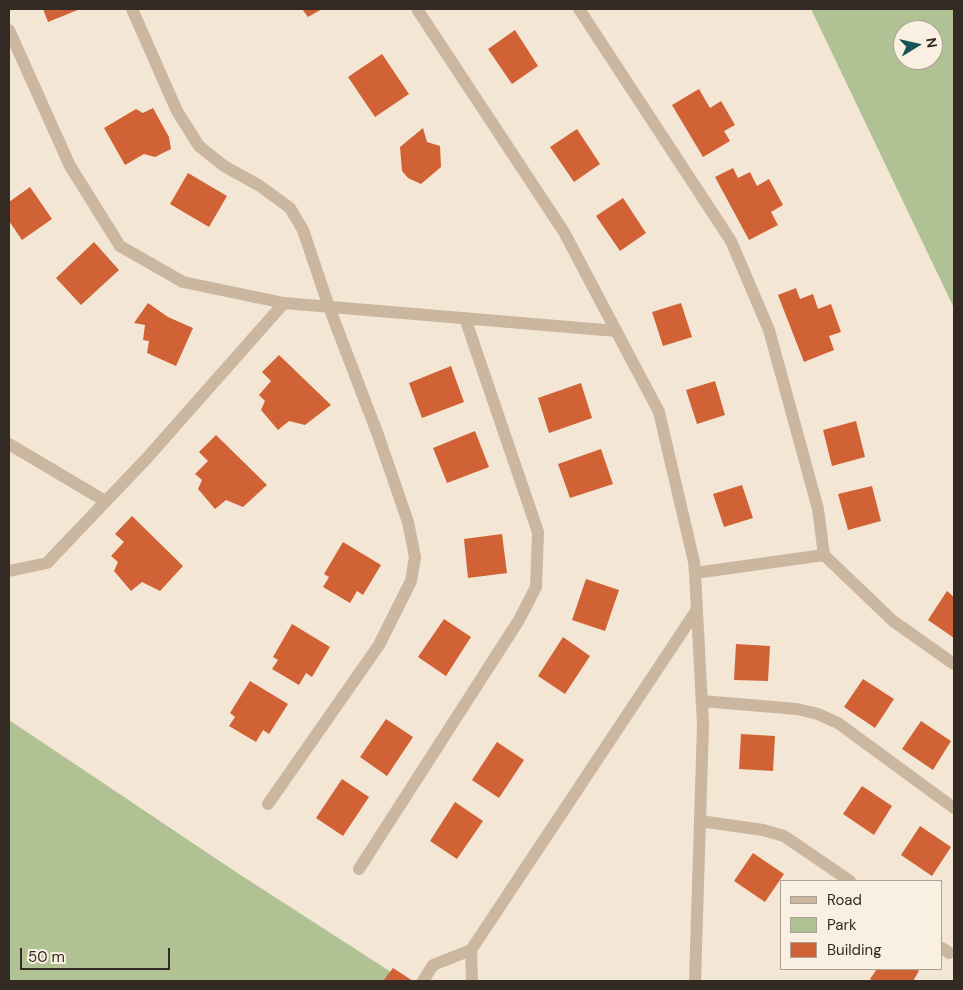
<!DOCTYPE html>
<html>
<head>
<meta charset="utf-8">
<style>
	body { margin:0 }
	#map { position:relative; width:963px; height:990px; overflow:hidden; background:#f3e6d5; font-family:"DM Sans",sans-serif }
	canvas { display:block }
	.frame { position:absolute; inset:0; border:10px solid #342a24; pointer-events:none }
	.legend { position:absolute; left:780px; top:880px; width:162px; height:90px; box-sizing:border-box; background:#faf0e1; border:1px solid #aba195; margin:0; padding:6px 9px; list-style:none; font-size:15px; color:#342a24 }
	.legend li { display:flex; align-items:center; gap:10px; height:25px }
	.legend b { width:25px; border:1px solid #aba195 }
	.north { position:absolute; left:893px; top:20px; width:50px; height:50px; box-sizing:border-box; background:#faf0e1; border:1px solid #aba195; border-radius:50%; rotate:81deg; font-size:14px; font-weight:700; line-height:20px; text-align:center; color:#342a24 }
	.north::after { content:''; display:block; margin:auto; width:18px; height:22px; background:#175159; clip-path:polygon(50% 0,100% 100%,50% 72%,0 100%) }
	.scale { position:absolute; left:20px; top:948px; width:150px; height:22px; box-sizing:border-box; border:2px solid #342a24; border-top:0; padding-left:6px; font-size:15px; line-height:18px; white-space:nowrap; color:#342a24; -webkit-text-stroke:4px #faf0e1; paint-order:stroke }
</style>
</head>
<body>
<div id="map">
<canvas width="963" height="990"></canvas>
<div class="frame"></div>
<ul class="legend">
<li><b style="height:6px;background:#cbb6a0"></b>Road</li>
<li><b style="height:14px;background:#b0c294"></b>Park</li>
<li><b style="height:14px;background:#d06235"></b>Building</li>
</ul>
<div class="north">N</div>
<div class="scale">50 m</div>
</div>
<script>
const context = document.querySelector('canvas').getContext('2d');
context.lineJoin = 'round';
function fillPath(path, color) {
  context.fillStyle = color;
  context.fill(path, 'evenodd');
}
function poly(rows) {
  const path = new Path2D();
  for (const r of rows) {
    path.moveTo(r[0], r[1]);
    for (let i = 2; i < r.length; i += 2) path.lineTo(r[i], r[i + 1]);
  }
  return path;
}
function trace(path, color, width, dash) {
  context.strokeStyle = color;
  context.lineWidth = width;
  context.lineCap = dash ? 'butt' : 'round';
  context.setLineDash(dash || []);
  context.stroke(path);
}
const green = poly([
	[811,9,954,9,954,308],
	[903,30,933,30,933,60,903,60],
	[9,720,239,874,405,981,9,981]
]);
const building = poly([
	[43,9,80,9,48,22],
	[302,9,322,9,308,17],
	[515,30,538,66,512,84,488,49],
	[382,54,409,94,375,117,348,77],
	[699,89,710,108,721,101,735,125,724,131,730,141,703,157,672,105],
	[153,108,169,137,171,149,155,157,144,154,125,165,104,128,136,109,143,113],
	[423,128,427,142,440,146,441,167,421,184,408,178,402,171,400,147],
	[577,129,600,164,574,182,550,147],
	[733,168,738,178,750,172,757,186,769,179,783,205,771,212,778,225,749,240,715,177],
	[188,173,227,196,209,227,170,204],
	[30,187,52,219,22,240,9,221,9,202],
	[623,198,646,233,620,251,596,216],
	[94,242,119,270,81,305,56,278],
	[796,288,800,299,813,294,818,309,831,304,841,332,829,336,834,350,804,362,778,295],
	[148,303,168,317,193,328,176,366,147,353,149,341,143,340,145,325,134,323],
	[681,303,692,337,663,346,652,312],
	[279,355,331,405,305,425,289,421,278,430,261,410,265,401,259,395,271,381,262,372],
	[451,366,464,402,422,418,409,383],
	[715,381,725,415,697,424,686,390],
	[581,383,592,418,549,433,538,398],
	[856,421,865,457,832,466,823,430],
	[475,431,489,467,447,483,433,448],
	[216,435,267,485,243,507,226,500,215,509,198,489,202,480,195,474,208,461,199,452],
	[601,449,613,484,570,498,558,464],
	[742,485,753,518,724,527,713,494],
	[872,486,881,521,848,530,838,494],
	[132,516,183,566,160,591,142,582,131,591,114,571,118,562,111,556,124,542,115,534],
	[502,534,507,573,468,578,464,539],
	[343,542,381,565,363,595,357,591,350,603,323,587,329,577,324,574],
	[586,579,619,590,605,631,572,620],
	[947,591,954,597,954,638,928,620],
	[444,619,471,637,446,676,418,657],
	[292,624,330,647,312,677,306,673,299,685,272,669,278,660,273,657],
	[563,637,590,656,565,694,538,676],
	[736,644,770,646,768,681,734,680],
	[863,679,894,699,875,728,844,707],
	[250,681,288,704,269,734,263,730,256,742,229,726,235,717,230,713],
	[386,719,413,737,387,776,360,757],
	[921,721,951,741,933,770,902,749],
	[741,734,775,736,773,771,739,769],
	[497,742,524,760,499,798,472,780],
	[342,779,369,797,343,836,316,818],
	[862,786,892,806,874,835,843,814],
	[455,802,483,821,457,859,430,841],
	[920,826,951,847,932,876,901,855],
	[753,853,784,874,765,902,734,881],
	[393,968,413,981,383,981],
	[877,969,916,969,919,971,913,981,873,981,870,979]
]);
const minor = poly([
	[132,9,177,111,199,146,224,166,260,186,290,208,303,230,329,307,378,435,408,522,415,557,411,581,379,645,268,804],
	[417,9,564,232,659,412,694,562,695,573,703,725,695,981],
	[579,9,731,241,769,330,818,509,824,555],
	[9,30,70,166,120,246,183,282,284,303,616,331],
	[9,444,105,501],
	[9,571,47,563,147,458,284,303],
	[695,573,824,555,893,621,954,664],
	[702,701,797,709,818,714,838,723,954,808],
	[700,821,763,830,784,836,850,881],
	[359,869,519,620,536,587,538,532,465,318],
	[942,948,949,953],
	[423,981,433,965,471,950],
	[472,981,471,950,696,611]
]);
fillPath(green, '#b0c294');
fillPath(building, '#d06235');
trace(minor, '#cbb6a0', 12);
</script>
</body>
</html>
